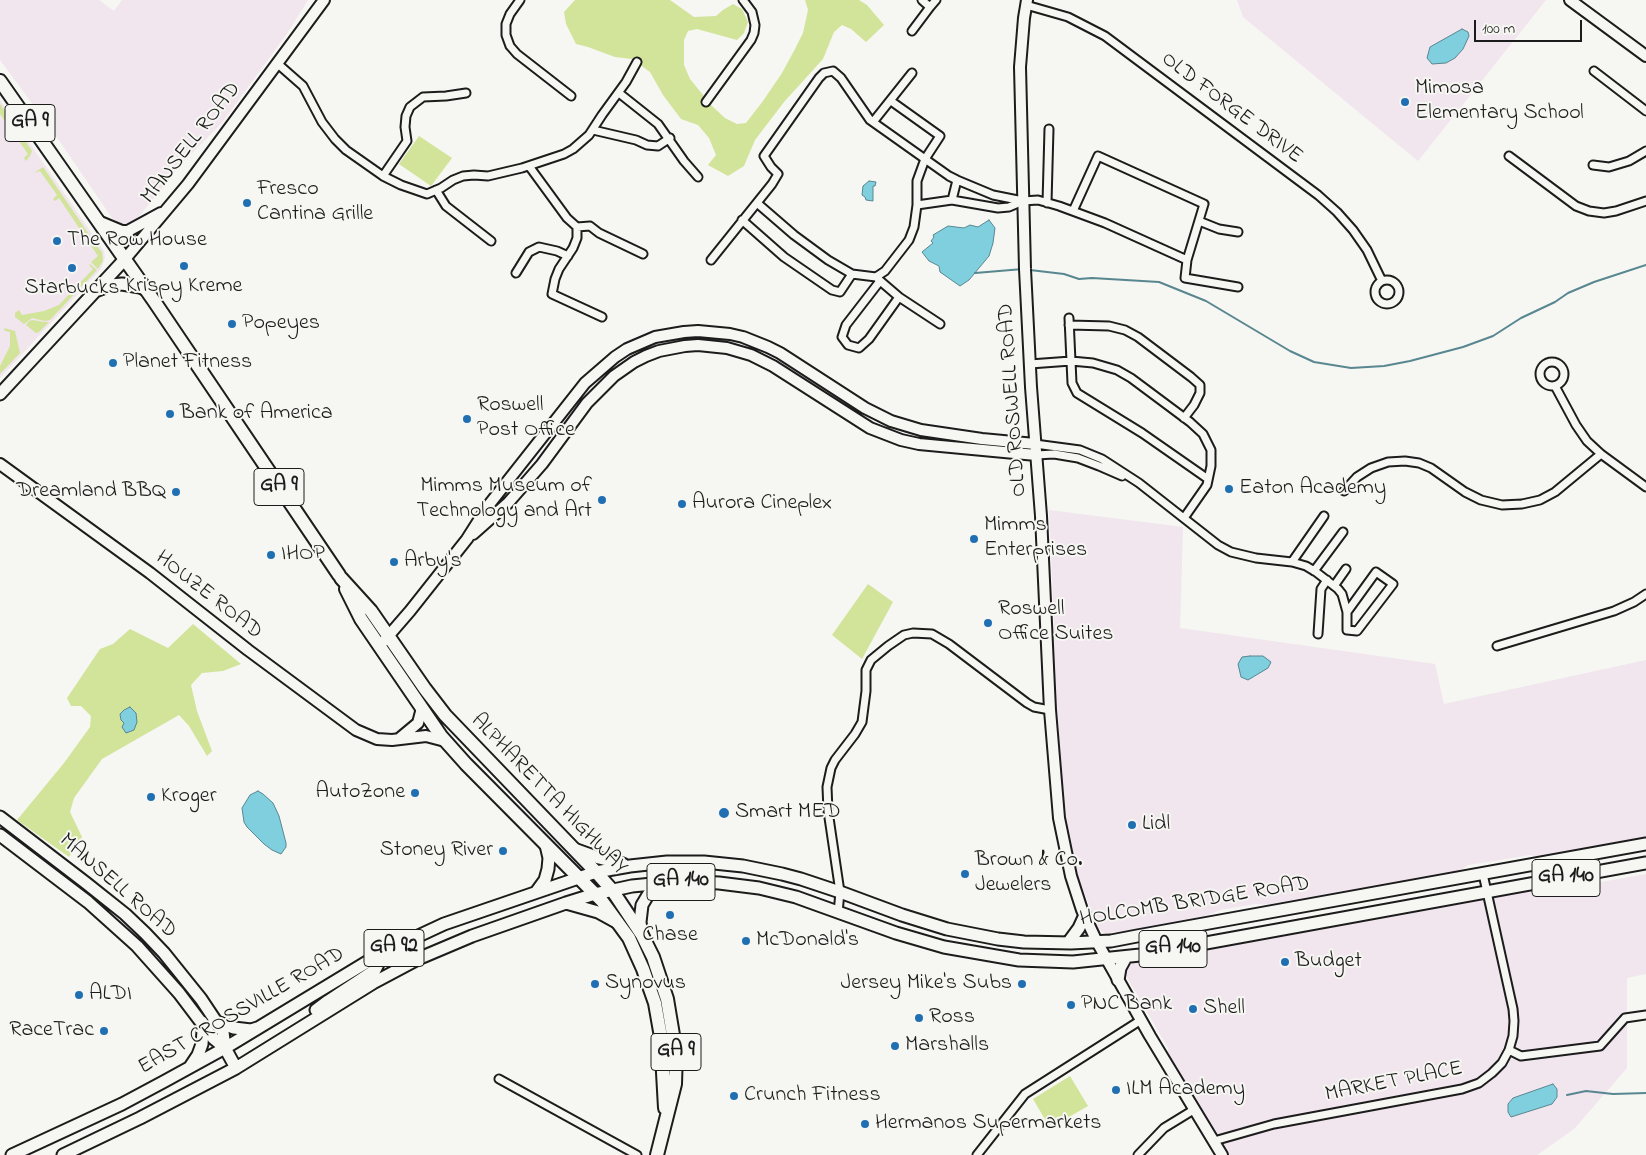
<!DOCTYPE html>
<html>
<head>
<meta charset="utf-8">
<style>
	body { margin:0 }
	#map { position:relative; width:1646px; height:1155px; overflow:hidden; background:#f6f6f2; font-family:"Indie Flower",sans-serif }
	canvas { display:block }
	.scale { position:absolute; left:1474px; top:20px; width:108px; height:22px; box-sizing:border-box; border:2px solid #1c1c1c; border-top:0; padding-left:6px; font-size:15px; line-height:18px; white-space:nowrap; color:#1c1c1c; -webkit-text-stroke:4px #f6f6f2; paint-order:stroke }
</style>
</head>
<body>
<div id="map">
<canvas width="1646" height="1155"></canvas>
<div class="scale">100 m</div>
</div>
<script>
const context = document.querySelector('canvas').getContext('2d');
context.lineJoin = 'round';
function fillPath(path, color) {
  context.fillStyle = color;
  context.fill(path, 'evenodd');
}
function poly(rows) {
  const path = new Path2D();
  for (const r of rows) {
    if (r.length === 3) {
      path.moveTo(r[0] + r[2], r[1]);
      path.arc(r[0], r[1], r[2], 0, 2 * Math.PI);
      continue;
    }
    path.moveTo(r[0], r[1]);
    for (let i = 2; i < r.length; i += 2) path.lineTo(r[i], r[i + 1]);
  }
  return path;
}
function trace(path, color, width, dash) {
  context.strokeStyle = color;
  context.lineWidth = width;
  context.lineCap = dash ? 'butt' : 'round';
  context.setLineDash(dash || []);
  context.stroke(path);
}
function write(font, color, halo, rows, align = 'center') {
  context.font = font + ' "Indie Flower",sans-serif';
  context.lineWidth = 4;
  context.setLineDash([]);
  context.textBaseline = 'middle';
  context.strokeStyle = halo;
  context.fillStyle = color;
  for (const [text, x, y, turn = 0] of rows) {
    context.save();
    context.translate(x, y);
    context.rotate((+turn || 0) * Math.PI / 180);
    context.textAlign = isNaN(turn) ? turn : align;
    if (halo) context.strokeText(text, 0, 0);
    context.fillText(text, 0, 0);
    context.restore();
  }
}
const built = poly([
	[0,0,99,0,114,11,122,0,308,0,286,35,221,124,182,163,136,220,125,225,121,224,112,218,52,130,0,60],
	[1237,0,1546,0,1418,161,1243,17],
	[0,100,104,251,105,257,101,269,0,378],
	[1049,510,1183,527,1180,628,1435,664,1444,704,1646,660,1646,838,1538,857,1530,855,1488,862,1468,865,1458,872,1274,905,1256,904,1220,910,1198,919,1105,934,1099,929,1079,880,1063,821,1059,795,1051,638,1054,626],
	[1646,874,1646,974,1627,978,1627,1068,1574,1129,1537,1155,1228,1155,1197,1102,1196,1094,1191,1087,1186,1083,1168,1053,1168,1048,1125,974,1124,970,1130,963,1548,887,1577,882,1595,883]
]);
const green = poly([
	[575,0,670,0,694,17,716,16,723,10,733,4,742,9,748,22,744,33,737,40,697,29,688,31,684,40,684,65,690,79,712,106,725,118,737,124,746,123,763,101,782,73,795,49,803,33,808,10,805,0,859,0,867,5,884,25,866,42,851,29,842,25,834,32,823,59,784,102,755,140,744,166,728,176,708,165,716,155,709,138,698,125,681,119,663,95,650,72,632,59,615,57,588,47,576,44,566,24,564,12],
	[0,104,32,151,30,156,26,161,24,158,28,154,0,114],
	[419,136,452,158,431,186,399,164],
	[43,167,93,240,92,241,102,252,103,261,98,269,91,262,98,256,59,198,55,201,53,199,57,195,40,171,34,173],
	[90,264,97,270,50,320,45,321,32,318,24,324,15,317,15,313,19,310,22,315,44,311,59,305,93,269,89,265],
	[33,320,44,322,49,322,39,332,36,333,26,325,29,321],
	[4,328,15,331,20,353,0,374,0,366,10,346,10,332,5,331],
	[868,584,893,602,862,659,832,635],
	[193,624,241,664,223,671,202,673,191,685,197,711,212,751,207,756,189,726,179,715,102,759,74,798,70,812,82,837,69,857,17,820,64,763,90,727,91,716,81,706,71,706,67,698,100,649,113,644,130,629,168,648],
	[1070,1076,1088,1106,1050,1128,1033,1099]
]);
const water = poly([
	[1462,29,1468,32,1469,36,1463,49,1455,58,1446,63,1432,64,1427,58,1430,47,1462,29],
	[869,181,876,182,875,186,873,186,873,201,866,200,865,197,862,195,863,186,869,181],
	[989,220,995,228,993,243,989,256,969,280,960,286,940,272,939,266,929,261,922,252,933,243,931,241,934,237,933,235,948,226,964,228,970,225,978,227,989,220],
	[1250,656,1263,656,1271,662,1268,668,1248,680,1241,677,1238,664,1242,657,1250,656],
	[130,707,136,713,137,722,134,730,126,733,122,727,124,723,121,720,120,714,124,710,130,707],
	[258,791,263,794,273,803,279,816,286,843,286,847,281,854,272,850,264,844,247,827,244,822,242,808,250,795,258,791],
	[1553,1084,1557,1089,1557,1097,1552,1104,1511,1117,1508,1112,1508,1104,1513,1098,1553,1084]
]);
const stream = poly([
	[1030,270,1064,274,1079,279,1092,278,1159,282,1206,301,1290,351,1314,362,1351,368,1384,366,1410,361,1463,347,1493,336,1521,318,1555,302,1568,293,1594,282,1646,265],
	[975,273,1023,269],
	[1567,1095,1586,1091,1613,1094,1646,1093]
]);
const street = poly([
	[520,0,510,14,506,24,506,35,510,46,517,54,571,96],
	[922,0,930,7,936,0],
	[1026,5,1068,17,1105,36,1318,195,1337,212,1353,230,1367,250,1382,281],
	[912,31,930,7],
	[278,64,303,86,322,122,335,139,346,150,383,176,401,185,427,194,441,188,453,180,463,176,474,175,488,176,522,168,564,154,573,149,589,135,602,115,626,82,637,62],
	[1594,71,1646,111],
	[619,93,658,124,684,161,698,177],
	[706,102,751,40,754,33,755,25,752,12,743,0],
	[873,122,912,73],
	[593,130,636,140,647,145,658,146,670,138],
	[1509,156,1576,206,1589,211,1604,213,1616,211,1646,201],
	[1593,165,1609,167,1629,161,1646,151],
	[529,166,567,218,577,227,577,238,573,248,559,269,555,279,552,294,602,317],
	[383,176,407,141,405,127,406,116,410,107,423,97,446,96,466,93],
	[436,190,446,206,491,241],
	[952,200,957,180],
	[757,203,794,235,828,260,852,274,876,277,885,271,909,240,914,227,917,205,917,181,925,159,940,136,891,101],
	[1047,203,1049,129],
	[917,205,952,200,998,208,1009,207,1023,201,1038,200,1059,206,1105,223,1187,260],
	[1073,211,1098,156,1204,204,1187,260,1185,278,1238,287],
	[742,220,784,257,832,290,840,292,852,274],
	[1199,221,1219,229,1238,232],
	[577,227,590,226,599,233,643,254],
	[711,260,772,184,778,174,771,167,764,156,819,78,824,73,833,71,841,78,870,120,949,176,957,180,993,195,1023,201],
	[516,273,529,252,539,247,557,251,568,256],
	[878,279,899,297,940,324],
	[1387,292,12],
	[880,281,846,325,842,337,848,345,859,348,869,339,899,297],
	[1069,318,1072,383,1077,393,1142,433,1208,479],
	[1069,325,1109,326,1125,330,1138,337,1191,377,1200,385,1200,393,1194,405,1184,418],
	[1552,374,12],
	[1030,364,1071,361,1093,363,1117,370,1131,378,1190,422,1203,434,1211,450,1211,466,1207,485,1184,518],
	[1555,386,1576,425,1587,441,1601,454,1646,487],
	[1035,444,1080,450,1102,459,1139,483,1218,545,1231,552,1256,558,1292,562,1306,566,1316,572,1338,589,1342,594,1347,612,1347,630,1357,631,1393,584,1376,572,1347,612],
	[1036,455,1054,454,1078,458,1099,466,1122,476],
	[1344,491,1357,477,1371,468,1388,462,1405,461,1419,463,1431,468,1465,492,1481,500,1502,505,1522,504,1540,500,1555,492,1601,454],
	[1292,562,1324,516],
	[1314,571,1343,532],
	[1334,586,1346,569],
	[1318,634,1321,589,1327,580],
	[1497,646,1614,611,1634,602,1646,594],
	[838,913,840,892,828,811,827,787,831,768,835,760,855,734,862,722,866,691,866,670,871,660,888,646,904,635,913,633,932,634,949,644,1027,703,1034,707,1050,710],
	[1509,1050,1521,1056,1600,1046,1625,1018,1646,1015],
	[499,1079,637,1155],
	[1214,1141,1274,1124,1462,1089,1479,1083,1492,1073,1502,1063,1509,1050,1513,1036,1514,1021,1513,1009,1483,874],
	[977,1155,1025,1094,1141,1020],
	[1138,1155,1164,1128,1195,1109]
]);
const secondary = poly([
	[1027,0,1024,18,1020,67,1025,269,1031,387,1041,516,1050,710,1059,818,1071,876,1082,910,1097,942,1150,1036,1222,1155],
	[1570,0,1646,56],
	[98,221,122,231,128,231,161,213],
	[125,259,188,184,324,0],
	[0,464,150,573,248,650,356,730,377,739,392,740,426,736,445,741],
	[473,534,508,503,542,464,587,403,614,376,634,362,646,356,659,351,685,346,698,345,727,348,751,355,773,366,870,428,901,440,919,444,1036,455],
	[384,641,410,611,467,539,488,506,585,383,615,357,627,349,655,337,684,332,698,331,730,334,743,337,768,347,780,353,865,408,891,421,921,430,982,439,1035,444],
	[400,738,418,723,422,708]
]);
const primary = poly([
	[98,290,111,285,122,284,140,287,147,290],
	[0,394,125,259],
	[0,817,86,883,125,914,145,933,164,953,201,999,223,1032,225,1048],
	[0,835,88,902,137,946,179,993,213,1038,225,1048,236,1068],
	[574,849,599,858,623,864],
	[537,891,545,880,548,869,549,858,546,845],
	[566,903,598,912,618,923],
	[642,935,640,922,642,905,648,895,664,884],
	[1068,943,1079,928,1085,915],
	[1118,980,1120,968,1126,957],
	[316,1010,328,1001,375,970,379,962,381,954],
	[217,1022,234,1028,251,1030,257,1028],
	[190,1067,198,1055,202,1044,203,1031,202,1022],
	[12,1155,122,1104,165,1081,225,1048,367,962,399,945,444,924,596,872,630,866,667,862,704,862,743,866,782,874,801,879,840,892,902,915,947,929,998,939,1024,942,1071,943,1111,941,1137,936,1646,844],
	[63,1155,140,1118,236,1068,373,983,420,958,472,936,566,903,595,894,632,886,683,881,719,883,759,888,796,897,896,933,944,947,1019,960,1073,962,1140,955,1646,863]
]);
const highway = poly([
	[0,81,154,301,339,575],
	[341,578,371,611,425,689,445,715,596,872,612,890,642,935,653,957,667,999,676,1053,675,1084,657,1155],
	[346,589,361,619,441,736,466,764,602,901,629,938,643,969,655,1003,661,1037,665,1108]
]);
const markers = [
	[1405,102,5,"#1f6fb2"],
	[247,203,5,"#1f6fb2"],
	[57,241,5,"#1f6fb2"],
	[184,266,5,"#1f6fb2"],
	[72,268,5,"#1f6fb2"],
	[232,324,5,"#1f6fb2"],
	[113,363,5,"#1f6fb2"],
	[170,414,5,"#1f6fb2"],
	[467,419,5,"#1f6fb2"],
	[1229,489,5,"#1f6fb2"],
	[176,492,5,"#1f6fb2"],
	[602,500,5,"#1f6fb2"],
	[682,504,5,"#1f6fb2"],
	[974,539,5,"#1f6fb2"],
	[271,555,5,"#1f6fb2"],
	[394,562,5,"#1f6fb2"],
	[988,623,5,"#1f6fb2"],
	[415,793,5,"#1f6fb2"],
	[151,797,5,"#1f6fb2"],
	[724,813,6,"#1f6fb2"],
	[1132,825,5,"#1f6fb2"],
	[503,851,5,"#1f6fb2"],
	[965,874,5,"#1f6fb2"],
	[670,915,5,"#1f6fb2"],
	[746,941,5,"#1f6fb2"],
	[1285,962,5,"#1f6fb2"],
	[595,984,5,"#1f6fb2"],
	[1022,984,5,"#1f6fb2"],
	[79,995,5,"#1f6fb2"],
	[1071,1005,5,"#1f6fb2"],
	[1193,1009,5,"#1f6fb2"],
	[919,1018,5,"#1f6fb2"],
	[104,1031,5,"#1f6fb2"],
	[895,1046,5,"#1f6fb2"],
	[1116,1090,5,"#1f6fb2"],
	[734,1096,5,"#1f6fb2"],
	[865,1124,5,"#1f6fb2"]
];
const shields = [
	[30,123,50],
	[279,487,50],
	[1566,878,68],
	[681,882,68],
	[394,948,60],
	[1173,949,68],
	[676,1052,50]
];
const shieldNames = [
	["GA 9",30,123],
	["GA 9",279,487],
	["GA 140",1566,878],
	["GA 140",681,882],
	["GA 92",394,948],
	["GA 140",1173,949],
	["GA 9",676,1052]
];
const poiNames = [
	["Mimosa",1415,89],
	["Elementary School",1415,114],
	["Fresco",257,190],
	["Cantina Grille",257,215],
	["The Row House",67,241],
	["Krispy Kreme",184,287,"center"],
	["Starbucks",72,289,"center"],
	["Popeyes",242,324],
	["Planet Fitness",123,363],
	["Roswell",477,406],
	["Post Office",477,431],
	["Bank of America",180,414],
	["Mimms Museum of",592,487,"right"],
	["Technology and Art",592,512,"right"],
	["Eaton Academy",1239,489],
	["Dreamland BBQ",166,492,"right"],
	["Aurora Cineplex",692,504],
	["Mimms",984,526],
	["Enterprises",984,551],
	["IHOP",281,555],
	["Arby's",404,562],
	["Roswell",998,610],
	["Office Suites",998,635],
	["AutoZone",405,793,"right"],
	["Kroger",161,797],
	["Smart MED",735,813],
	["Lidl",1142,825],
	["Stoney River",493,851,"right"],
	["Brown & Co.",975,861],
	["Jewelers",975,886],
	["Chase",670,936,"center"],
	["McDonald's",756,941],
	["Budget",1295,962],
	["Synovus",605,984],
	["Jersey Mike's Subs",1012,984,"right"],
	["ALDI",89,995],
	["PNC Bank",1081,1005],
	["Shell",1203,1009],
	["Ross",929,1018],
	["RaceTrac",94,1031,"right"],
	["Marshalls",905,1046],
	["ILM Academy",1126,1090],
	["Crunch Fitness",744,1096],
	["Hermanos Supermarkets",875,1124]
];
const streetNames = [
	["OLD FORGE DRIVE",1231,109,37],
	["MANSELL ROAD",192,144,-52],
	["OLD ROSWELL ROAD",1014,400,-94],
	["HOUZE ROAD",208,596,38],
	["ALPHARETTA HIGHWAY",548,795,46],
	["MANSELL ROAD",117,887,41],
	["HOLCOMB BRIDGE ROAD",1195,903,-9],
	["EAST CROSSVILLE ROAD",242,1012,-30],
	["MARKET PLACE",1394,1083,-11]
];
fillPath(built, '#f1e5ee');
fillPath(green, '#d2e499');
fillPath(water, '#80cfde');
trace(water, '#588790', 1);
trace(stream, '#588790', 2);
trace(street, '#1c1c1c', 11);
trace(secondary, '#1c1c1c', 14);
trace(primary, '#1c1c1c', 15);
trace(highway, '#1c1c1c', 16);
trace(street, '#f6f6f2', 7);
trace(secondary, '#f6f6f2', 10);
trace(primary, '#f6f6f2', 11);
trace(highway, '#f6f6f2', 12);
for (const [x, y, r, color] of markers) {
  const dot = new Path2D();
  dot.arc(x, y, r, 0, 2 * Math.PI);
  context.fillStyle = color;
  context.fill(dot);
  trace(dot, '#f6f6f2', 2);
}
for (const [x, y, w] of shields) {
  const box = new Path2D();
  box.roundRect(x - w / 2, y - 18.5, w, 37, 4);
  context.fillStyle = '#f6f6f2';
  context.fill(box);
  trace(box, '#1c1c1c', 1);
}
write('bold 21px', '#1c1c1c', null, shieldNames);
write('22px', '#1c1c1c', '#f6f6f2', poiNames, 'left');
write('22px', '#1c1c1c', '#f6f6f2', streetNames);
</script>
</body>
</html>
